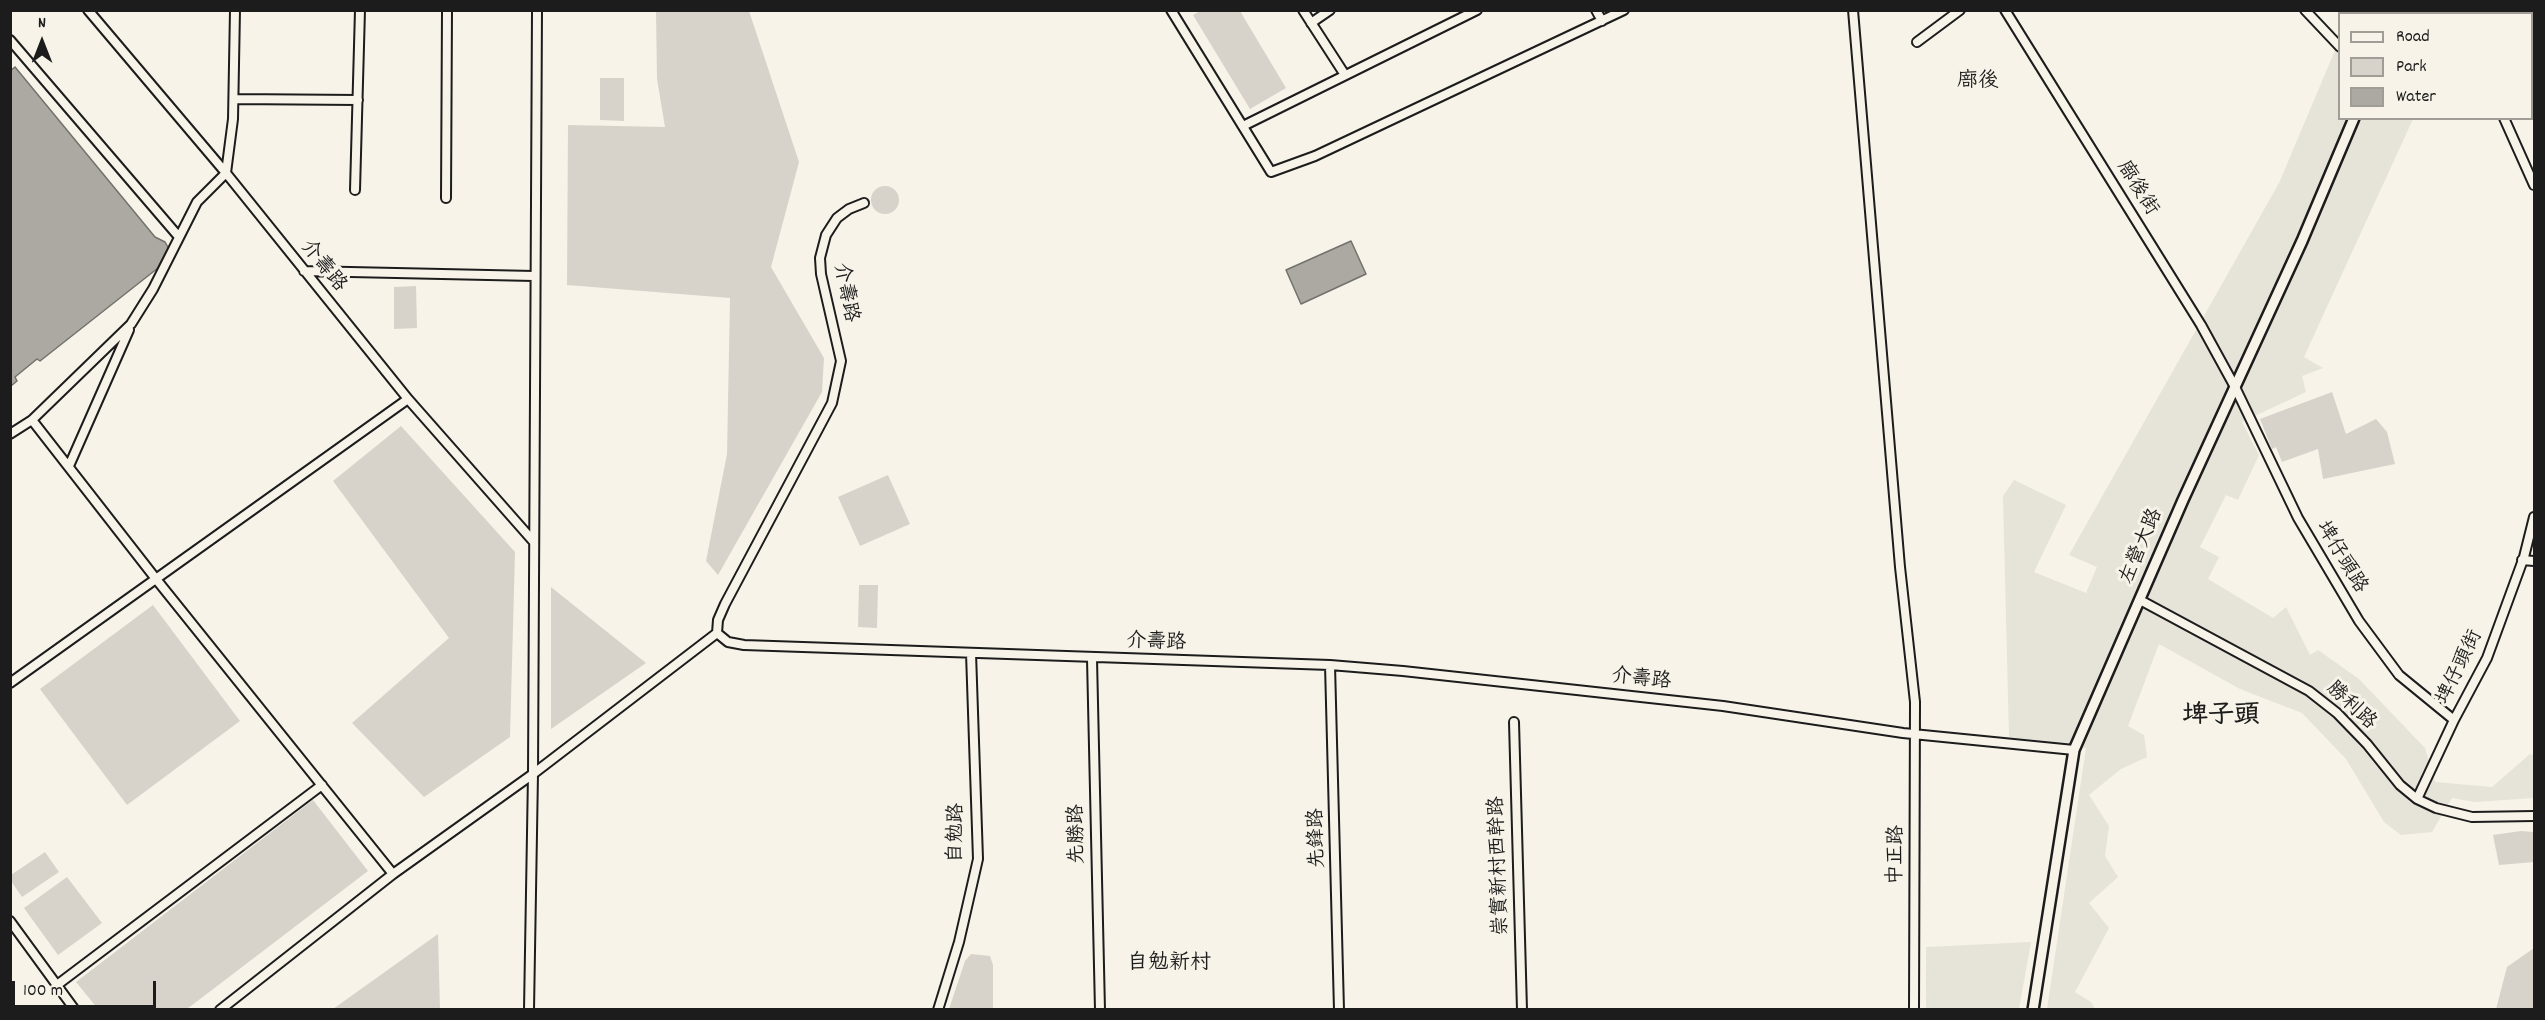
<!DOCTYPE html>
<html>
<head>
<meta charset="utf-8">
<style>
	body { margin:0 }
	#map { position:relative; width:2545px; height:1020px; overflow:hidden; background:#f7f3e8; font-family:Dekko,sans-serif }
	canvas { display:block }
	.frame { position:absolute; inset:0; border:12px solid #1c1c1c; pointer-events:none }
	.legend { position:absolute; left:2338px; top:12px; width:195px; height:108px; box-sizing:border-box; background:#f7f3e8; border:2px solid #9f9d96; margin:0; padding:8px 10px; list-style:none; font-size:18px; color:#1c1c1c }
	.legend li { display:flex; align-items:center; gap:12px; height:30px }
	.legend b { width:30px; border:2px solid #9f9d96 }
	.north { position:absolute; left:12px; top:12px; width:60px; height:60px; -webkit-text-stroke:4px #f7f3e8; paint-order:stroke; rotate:0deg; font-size:16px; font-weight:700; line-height:24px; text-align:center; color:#1c1c1c }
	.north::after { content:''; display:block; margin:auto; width:21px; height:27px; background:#1c1c1c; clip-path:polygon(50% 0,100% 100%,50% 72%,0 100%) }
	.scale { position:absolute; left:12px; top:981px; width:144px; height:27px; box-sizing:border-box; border:3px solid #1c1c1c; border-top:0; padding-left:8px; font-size:18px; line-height:21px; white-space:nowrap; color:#1c1c1c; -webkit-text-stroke:4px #f7f3e8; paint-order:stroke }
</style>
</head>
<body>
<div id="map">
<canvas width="2545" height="1020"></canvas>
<div class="frame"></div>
<ul class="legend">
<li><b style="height:8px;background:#f7f3e8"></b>Road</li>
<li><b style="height:16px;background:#d7d3cb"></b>Park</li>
<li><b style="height:16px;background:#aca9a2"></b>Water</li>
</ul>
<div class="north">N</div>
<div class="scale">100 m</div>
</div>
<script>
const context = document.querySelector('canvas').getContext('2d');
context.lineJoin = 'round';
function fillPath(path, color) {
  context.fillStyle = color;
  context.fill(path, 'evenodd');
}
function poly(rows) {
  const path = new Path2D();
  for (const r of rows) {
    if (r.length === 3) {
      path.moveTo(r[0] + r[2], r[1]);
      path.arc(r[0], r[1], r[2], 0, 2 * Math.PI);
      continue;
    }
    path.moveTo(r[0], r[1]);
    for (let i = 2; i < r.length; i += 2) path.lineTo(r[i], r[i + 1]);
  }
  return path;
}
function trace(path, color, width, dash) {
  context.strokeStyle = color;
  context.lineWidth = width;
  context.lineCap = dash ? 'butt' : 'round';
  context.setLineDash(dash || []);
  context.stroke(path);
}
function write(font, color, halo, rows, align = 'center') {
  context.font = font + ' Dekko,"LXGW WenKai TC",sans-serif';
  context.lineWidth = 6;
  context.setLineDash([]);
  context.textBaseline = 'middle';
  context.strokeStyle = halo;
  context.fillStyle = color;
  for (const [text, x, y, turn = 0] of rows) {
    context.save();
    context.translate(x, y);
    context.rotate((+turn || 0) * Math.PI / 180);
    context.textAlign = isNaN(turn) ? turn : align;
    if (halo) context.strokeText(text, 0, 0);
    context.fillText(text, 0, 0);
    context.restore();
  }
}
const built = poly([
	[2339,41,2340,118,2413,119,2304,357,2323,368,2302,376,2306,392,2242,422,2259,455,2238,500,2226,495,2200,547,2219,557,2208,579,2273,618,2286,607,2310,655,2318,650,2359,679,2425,748,2435,782,2492,787,2530,754,2534,755,2534,798,2475,802,2452,798,2432,832,2401,835,2384,822,2346,759,2302,713,2240,689,2159,644,2128,726,2144,735,2147,757,2121,769,2089,795,2109,826,2105,856,2118,877,2089,903,2109,928,2075,992,2091,1002,2095,1009,2047,1009,2086,748,2009,737,2003,496,2014,480,2066,505,2034,572,2086,593,2097,567,2069,555,2279,183],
	[2031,942,2019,1009,1926,1009,1926,947]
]);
const green = poly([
	[656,11,749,11,799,162,771,267,824,358,822,392,718,575,706,561,727,454,730,298,567,285,568,125,665,127,657,79],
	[1200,11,1240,11,1286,88,1250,109,1193,15],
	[600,78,624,78,624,121,600,120],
	[885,200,14],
	[416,286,417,328,394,329,394,287],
	[2332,392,2346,434,2376,419,2387,432,2395,464,2323,479,2318,449,2282,462,2276,447,2272,449,2260,419],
	[401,426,515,552,510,737,424,797,352,723,449,638,333,481],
	[888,475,910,524,860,546,838,497],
	[859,585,878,585,877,628,858,627],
	[551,587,646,663,551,729],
	[153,605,240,721,127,805,40,689],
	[313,800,368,871,187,1009,98,1009,76,982],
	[2521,831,2534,832,2534,862,2499,865,2493,835],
	[45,852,59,872,22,897,11,881,11,875],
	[67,877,102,923,58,955,24,908],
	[438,934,440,1009,333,1009],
	[2534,948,2534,1009,2496,1009,2507,967],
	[971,954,990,956,993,965,993,1009,949,1009,965,961]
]);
const water = poly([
	[15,67,155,237,165,242,169,249,158,268,40,361,37,359,15,377,17,381,11,386,10,71,15,67],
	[1351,241,1366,274,1301,304,1286,270,1351,241]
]);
const minor = poly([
	[88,10,226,173,408,399,534,542],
	[1171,10,1271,172,1315,156,1624,10],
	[1303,10,1345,75],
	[1596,10,1602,21],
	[1853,10,1900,567,1915,702,1914,1010],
	[2005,10,2201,325,2235,387,2298,518,2359,621,2399,675,2454,720],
	[2305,10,2340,47],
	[2441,10,2443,14],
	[1311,23,1330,10],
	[10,40,179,237],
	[1917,42,1960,10],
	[234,99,358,100],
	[2504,118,2534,185],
	[1243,126,1477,10],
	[355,190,360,10],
	[446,198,447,10],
	[304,271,534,276],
	[32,420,156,579,393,874],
	[10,434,32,420,131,324,153,289,197,202,226,173,233,119,235,10],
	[69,466,129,330],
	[2522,560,2534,561],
	[2140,600,2309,691,2337,713,2367,744,2400,785,2417,799,2436,808,2472,817,2534,816],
	[717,633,728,642,744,645,1330,665,1403,671,1723,706,1903,733,2074,750],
	[717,633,718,620,725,604,832,403,841,361,821,274,820,258,826,235,837,218,849,209,864,203],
	[1092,659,1100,1010],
	[1330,665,1339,1010],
	[10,683,408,399],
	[1514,722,1522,1010],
	[2417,799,2454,720,2487,658,2524,557,2534,517],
	[10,921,75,1010],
	[57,985,322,785],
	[220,1010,393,874,533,774,717,633],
	[529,1010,533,774,537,10],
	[938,1010,959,942,978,859,971,653]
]);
const tertiary = poly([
	[2400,14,2402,10],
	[2033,1010,2074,750,2183,500,2302,241,2354,118]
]);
const streetNames = [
	["廍後街",2136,189,58],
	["介壽路",322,267,51],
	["介壽路",844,293,79],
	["左營大路",2143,547,-67],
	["埤仔頭路",2340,558,59],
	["介壽路",1156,644,2],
	["埤仔頭街",2461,668,-64],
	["介壽路",1641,681,6],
	["勝利路",2350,707,43],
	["自勉路",958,833,-89],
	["先勝路",1079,834,-91],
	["先鋒路",1319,838,-92],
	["中正路",1898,855,-89],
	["崇實新村西幹路",1501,866,-92]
];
const neighbourhoodNames = [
	["廍後",1978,83],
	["自勉新村",1169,965]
];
const districtNames = [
	["埤子頭",2221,718]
];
fillPath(built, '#e6e3d9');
fillPath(green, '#d7d3cb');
fillPath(water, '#aca9a2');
trace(water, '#72716c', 1.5);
trace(minor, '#1c1c1c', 12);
trace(tertiary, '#1c1c1c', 14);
trace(minor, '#f7f3e8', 8);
trace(tertiary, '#f7f3e8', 9);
write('20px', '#1c1c1c', '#f7f3e8', streetNames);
write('21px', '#1c1c1c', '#f7f3e8', neighbourhoodNames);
write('bold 26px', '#1c1c1c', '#f7f3e8', districtNames);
</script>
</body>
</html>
